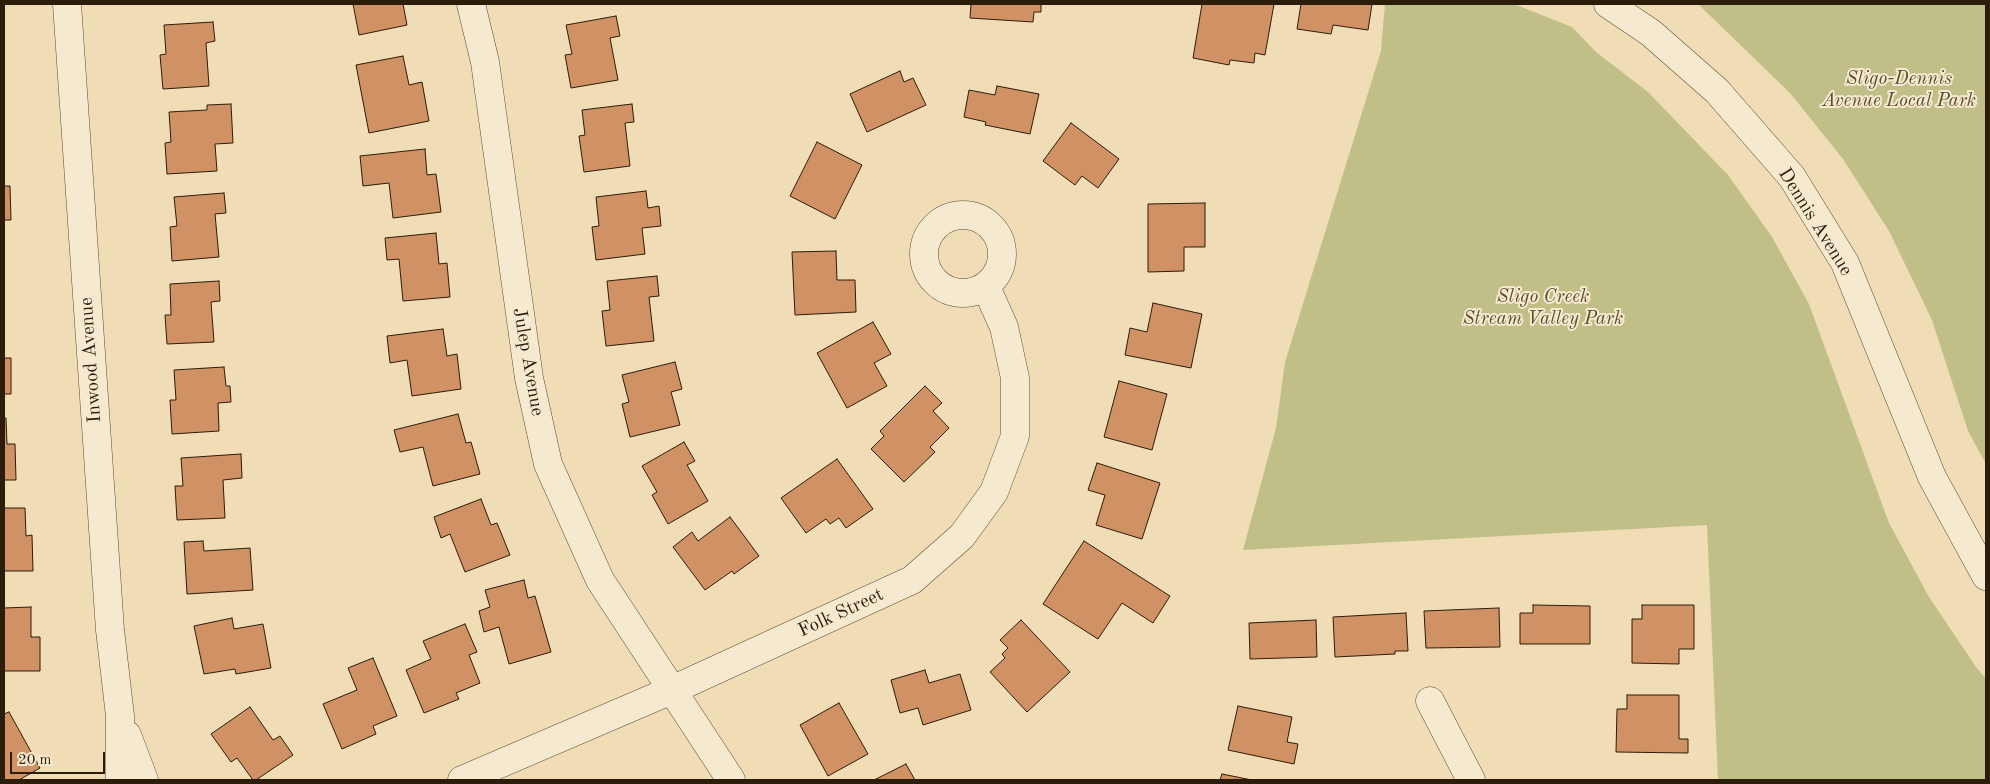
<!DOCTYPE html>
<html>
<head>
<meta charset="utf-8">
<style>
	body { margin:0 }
	#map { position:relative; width:1990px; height:784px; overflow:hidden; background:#f0ddb5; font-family:"Old Standard TT",serif }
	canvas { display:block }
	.frame { position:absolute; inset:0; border:5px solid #2c1c0a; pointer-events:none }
	.scale { position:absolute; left:10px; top:752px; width:95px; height:22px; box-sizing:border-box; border:2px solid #2c1c0a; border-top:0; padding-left:6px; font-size:15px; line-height:18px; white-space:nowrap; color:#2c1c0a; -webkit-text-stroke:4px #f5e9cf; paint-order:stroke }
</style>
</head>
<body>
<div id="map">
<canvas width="1990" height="784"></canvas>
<div class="frame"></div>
<div class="scale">20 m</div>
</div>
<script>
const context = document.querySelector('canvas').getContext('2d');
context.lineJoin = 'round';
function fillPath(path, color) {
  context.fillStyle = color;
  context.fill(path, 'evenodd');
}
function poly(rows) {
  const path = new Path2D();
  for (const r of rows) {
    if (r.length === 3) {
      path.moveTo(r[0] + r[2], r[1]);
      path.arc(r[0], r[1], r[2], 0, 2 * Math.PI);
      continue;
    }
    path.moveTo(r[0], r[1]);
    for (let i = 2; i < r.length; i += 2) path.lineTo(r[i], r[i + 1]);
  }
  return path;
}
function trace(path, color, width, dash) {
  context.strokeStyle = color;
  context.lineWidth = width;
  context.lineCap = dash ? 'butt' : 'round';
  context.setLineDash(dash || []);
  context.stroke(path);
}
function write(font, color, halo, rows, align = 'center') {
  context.font = font + ' "Old Standard TT",serif';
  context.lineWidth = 4;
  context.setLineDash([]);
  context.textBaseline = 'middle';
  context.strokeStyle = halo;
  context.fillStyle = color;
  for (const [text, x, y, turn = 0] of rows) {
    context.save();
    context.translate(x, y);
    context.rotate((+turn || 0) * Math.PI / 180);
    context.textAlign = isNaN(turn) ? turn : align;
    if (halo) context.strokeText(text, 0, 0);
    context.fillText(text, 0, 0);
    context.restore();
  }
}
const green = poly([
	[1385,4,1514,4,1572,27,1596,52,1648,92,1728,175,1772,237,1809,304,1889,523,1929,597,1976,667,1986,679,1986,780,1718,780,1707,525,1243,550,1276,428,1285,362,1381,51],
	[1698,4,1986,4,1986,464,1968,431,1932,320,1889,231,1843,159,1790,93]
]);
const building = poly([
	[353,4,403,4,407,25,359,35,353,4],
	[971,4,1041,4,1041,12,1034,12,1033,22,970,18,971,4],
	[1202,4,1274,4,1265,55,1255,53,1254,63,1230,60,1229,65,1193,58,1202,4],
	[1301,4,1372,4,1368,30,1333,25,1331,34,1297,29,1301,4],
	[616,16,620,36,610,38,618,80,571,88,565,55,572,54,566,25,616,16],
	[213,22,215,41,206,43,209,86,163,89,160,55,166,54,164,25,213,22],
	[403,56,409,85,422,82,429,121,369,133,356,65,403,56],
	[900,71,904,82,913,78,926,105,867,132,850,94,900,71],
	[997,86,1039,94,1030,134,985,125,986,122,964,117,969,90,995,95,997,86],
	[231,104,233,143,215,144,217,171,167,174,165,143,171,142,169,112,207,110,207,105,231,104],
	[632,104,634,122,625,123,630,166,584,172,579,136,585,135,582,110,632,104],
	[1071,123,1119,159,1098,188,1082,176,1075,185,1043,161,1071,123],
	[817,142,862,165,835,219,790,196,817,142],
	[425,149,427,175,436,174,441,212,393,218,389,183,363,186,360,156,425,149],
	[4,186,10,186,11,220,4,220,4,186],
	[646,191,648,208,659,206,661,226,642,228,645,254,596,260,592,227,599,226,596,197,646,191],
	[224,193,226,213,215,214,219,257,172,261,170,227,177,226,174,197,224,193],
	[1205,203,1205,247,1184,247,1184,271,1148,272,1148,204,1205,203],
	[436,233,439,264,447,263,450,297,403,301,399,259,387,260,385,238,436,233],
	[836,251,837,280,855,280,856,312,795,315,792,252,836,251],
	[657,276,659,296,649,297,654,341,606,346,602,311,610,310,607,281,657,276],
	[219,281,220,301,211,302,214,342,167,344,165,315,171,315,170,284,219,281],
	[1153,303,1202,314,1191,368,1125,355,1130,328,1147,332,1153,303],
	[873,322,891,354,874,363,887,386,847,408,817,353,873,322],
	[443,329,447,356,457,354,461,389,412,396,407,360,390,363,387,336,443,329],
	[4,358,11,358,11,394,4,394,4,358],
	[675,362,682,389,671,392,680,425,630,437,622,404,629,402,622,375,675,362],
	[224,367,226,386,230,386,231,402,218,403,219,431,172,434,170,400,176,400,174,370,224,367],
	[1119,381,1167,394,1152,450,1104,437,1119,381],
	[925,386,942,403,933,411,949,428,930,447,935,452,904,482,871,449,884,436,880,431,925,386],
	[458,414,466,443,471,442,480,474,433,486,423,447,400,452,394,430,458,414],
	[4,418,6,418,7,444,15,444,16,480,4,480,4,418],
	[684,442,695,461,687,465,708,501,668,524,652,495,657,492,642,466,684,442],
	[241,454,242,478,223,480,225,518,177,520,175,486,183,486,181,458,241,454],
	[837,459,873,509,846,528,839,518,830,524,826,519,806,533,781,498,837,459],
	[1097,463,1160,483,1142,539,1096,525,1105,495,1088,490,1097,463],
	[481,499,491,525,497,523,510,555,465,572,450,534,441,538,434,517,481,499],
	[4,508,25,508,26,536,32,535,33,571,4,571,4,508],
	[730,517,759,556,734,574,732,571,705,590,673,547,692,532,698,541,730,517],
	[203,541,204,551,250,548,253,590,187,594,184,542,203,541],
	[1084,541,1170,596,1153,623,1122,603,1098,639,1043,604,1084,541],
	[524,580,528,598,535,596,551,652,509,664,499,627,484,632,479,611,490,607,485,590,524,580],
	[1533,605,1590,606,1590,644,1520,644,1520,613,1533,613,1533,605],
	[1642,605,1694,605,1694,649,1679,649,1679,664,1632,663,1632,619,1642,619,1642,605],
	[31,607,31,637,40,637,40,671,4,671,4,608,31,607],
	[1499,608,1500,647,1426,648,1424,611,1499,608],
	[1406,613,1408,651,1395,651,1395,654,1335,657,1333,617,1406,613],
	[232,618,234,629,263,624,271,668,236,674,235,669,204,674,194,626,232,618],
	[1021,620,1070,672,1027,712,990,672,1005,658,1002,654,1008,648,1000,640,1021,620],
	[1316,620,1317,657,1250,659,1249,623,1316,620],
	[465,624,477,652,469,655,480,683,456,693,459,699,424,713,406,670,431,659,423,641,465,624],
	[373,658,397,716,373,726,376,734,342,749,323,704,357,690,348,668,373,658],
	[925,670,929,683,960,674,971,710,923,725,918,708,900,713,891,680,925,670],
	[1627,695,1679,695,1679,739,1688,739,1688,753,1616,752,1617,709,1627,709,1627,695],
	[839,703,868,754,828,776,800,725,839,703],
	[1238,706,1292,717,1287,742,1298,744,1294,764,1228,750,1238,706],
	[250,707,273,740,280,736,293,755,256,780,253,780,237,758,231,762,211,734,250,707],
	[9,712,40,768,19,780,4,780,4,714,9,712],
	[906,764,915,780,874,780,906,764],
	[1222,774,1252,780,1220,780,1222,774]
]);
const minor = poly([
	[67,4,110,630,120,716,120,780],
	[471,4,485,62,529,378,548,464,600,580,731,780],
	[1608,4,1651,33,1717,91,1792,177,1845,263,1932,477,1986,576],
	[963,254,39],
	[1430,701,1471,780],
	[127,735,144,780],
	[462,780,672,690,912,580,962,536,994,492,1015,436,1015,378,1004,327,986,287]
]);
const parkNames = [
	["Sligo-Dennis",1899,79],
	["Avenue Local Park",1899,101],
	["Sligo Creek",1543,297],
	["Stream Valley Park",1543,319]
];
const streetNames = [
	["Dennis Avenue",1815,222,58],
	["Inwood Avenue",91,360,-94],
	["Julep Avenue",528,362,80],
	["Folk Street",841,613,-25]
];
fillPath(green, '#c0bf88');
fillPath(building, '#d09165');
trace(building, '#2c1c0a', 1);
trace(minor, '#5d4c35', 29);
trace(minor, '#f5e9cf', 28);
write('italic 19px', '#584d30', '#f5e9cf', parkNames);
write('19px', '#2c1c0a', '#f5e9cf', streetNames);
</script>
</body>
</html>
